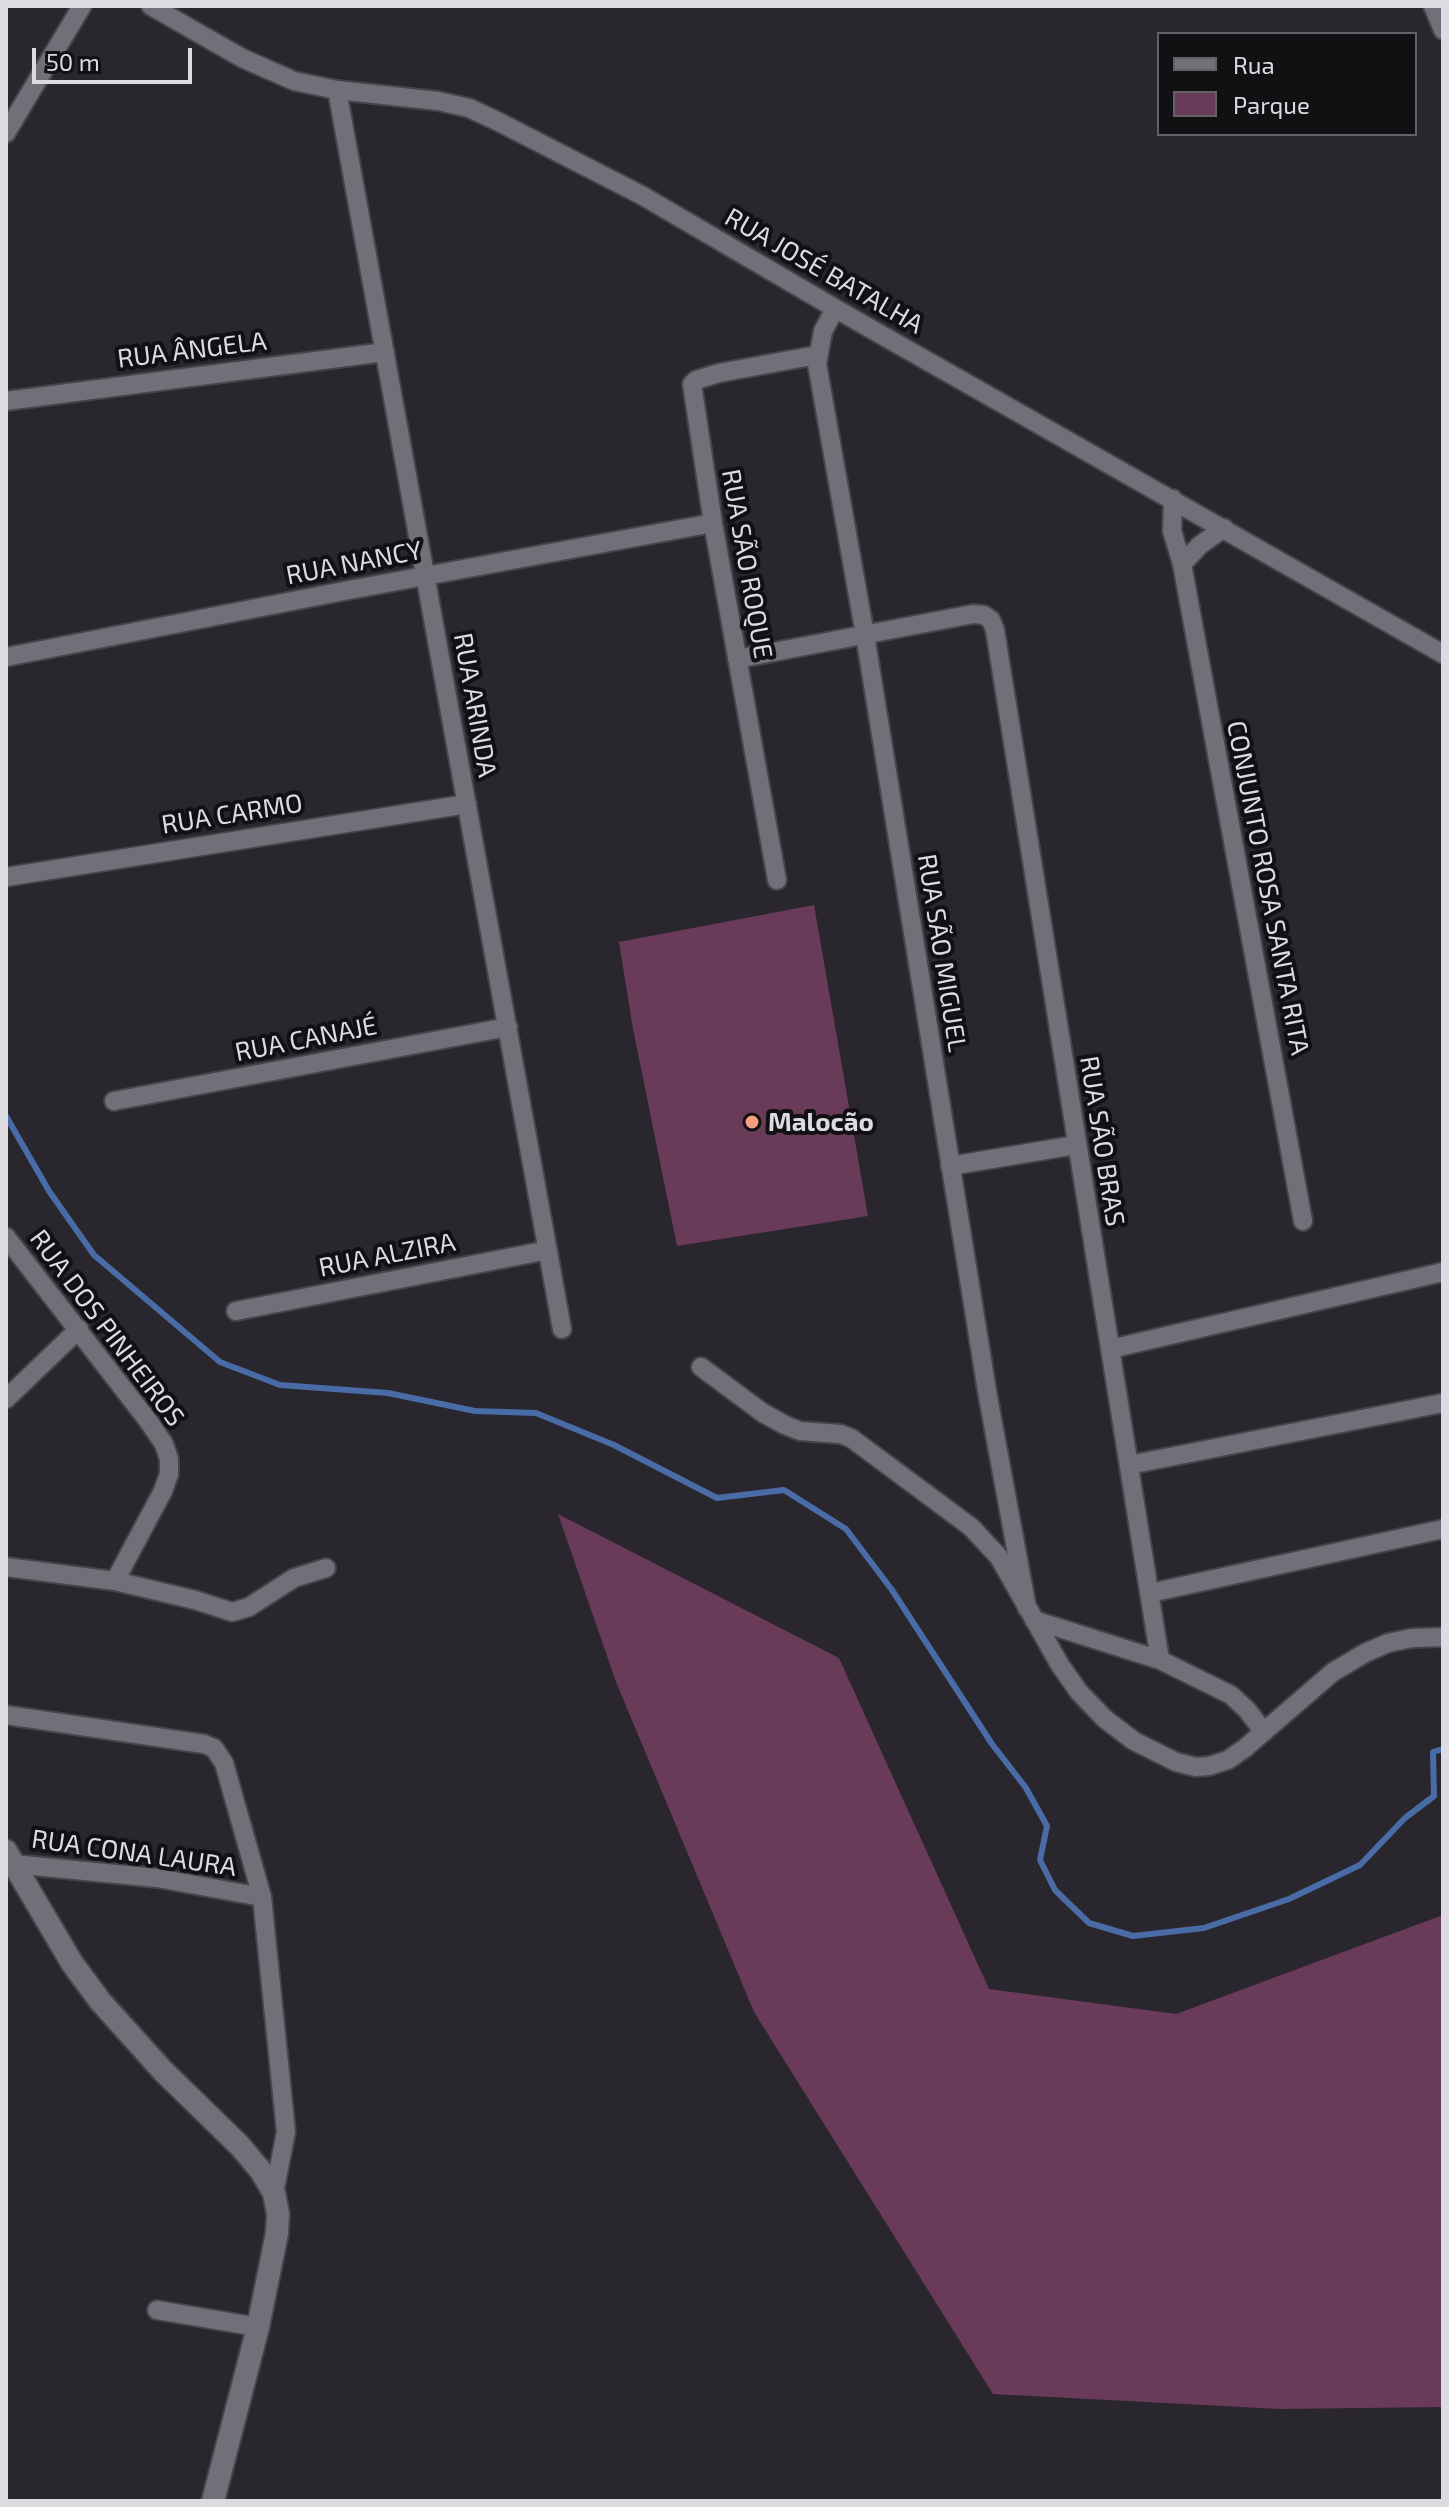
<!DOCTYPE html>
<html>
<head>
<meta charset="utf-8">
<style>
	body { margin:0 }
	#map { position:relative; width:1449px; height:2507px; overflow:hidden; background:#29262e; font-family:"Exo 2",sans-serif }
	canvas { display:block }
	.frame { position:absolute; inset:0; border:8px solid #dddbe1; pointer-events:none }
	.legend { position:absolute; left:1157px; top:32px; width:260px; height:104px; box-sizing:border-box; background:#111013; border:2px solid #636165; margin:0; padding:10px 14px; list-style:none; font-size:24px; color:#dddbe1 }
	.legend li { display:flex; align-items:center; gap:16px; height:40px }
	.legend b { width:40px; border:2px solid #636165 }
	.scale { position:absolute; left:32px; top:48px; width:160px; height:36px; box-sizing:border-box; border:4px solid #dddbe1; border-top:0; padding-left:10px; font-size:24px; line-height:28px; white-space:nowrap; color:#dddbe1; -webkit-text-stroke:6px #111013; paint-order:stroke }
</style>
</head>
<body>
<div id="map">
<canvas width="1449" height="2507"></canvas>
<div class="frame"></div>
<ul class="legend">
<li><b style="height:10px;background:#726f79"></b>Rua</li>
<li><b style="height:22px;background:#6a3a59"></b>Parque</li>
</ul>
<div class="scale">50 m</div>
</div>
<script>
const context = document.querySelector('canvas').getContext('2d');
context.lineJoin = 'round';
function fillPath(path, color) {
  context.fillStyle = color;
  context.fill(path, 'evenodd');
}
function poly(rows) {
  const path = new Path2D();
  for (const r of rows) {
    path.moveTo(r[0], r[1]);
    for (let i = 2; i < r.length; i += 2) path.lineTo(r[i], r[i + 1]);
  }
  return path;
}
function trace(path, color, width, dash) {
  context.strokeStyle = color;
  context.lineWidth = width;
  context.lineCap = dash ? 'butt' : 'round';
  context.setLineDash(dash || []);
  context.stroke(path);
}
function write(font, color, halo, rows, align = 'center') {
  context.font = font + ' "Exo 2",sans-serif';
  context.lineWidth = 8;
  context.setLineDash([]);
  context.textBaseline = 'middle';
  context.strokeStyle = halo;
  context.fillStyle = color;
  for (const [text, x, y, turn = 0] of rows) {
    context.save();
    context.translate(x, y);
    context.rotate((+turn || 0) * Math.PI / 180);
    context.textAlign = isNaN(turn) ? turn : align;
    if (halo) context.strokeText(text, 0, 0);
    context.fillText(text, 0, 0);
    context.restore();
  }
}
const green = poly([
	[814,905,868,1216,677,1246,633,1029,619,942],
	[558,1514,839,1658,989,1989,1176,2014,1443,1915,1443,2407,1280,2409,993,2394,754,2012,616,1682]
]);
const stream = poly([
	[6,1116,49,1191,94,1255,220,1362,280,1385,388,1393,475,1411,536,1413,614,1445,717,1498,784,1490,846,1529,892,1590,992,1744,1026,1788,1047,1826,1040,1860,1055,1890,1089,1923,1133,1936,1204,1928,1289,1899,1360,1865,1405,1818,1434,1796,1433,1752,1443,1749]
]);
const minor = poly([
	[151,6,242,58,294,81,337,90,438,101,469,108,497,121,643,196,850,317,1443,654],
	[1433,6,1443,30],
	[337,90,562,1329],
	[6,133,82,6],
	[835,309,823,331,817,364,865,635,988,1397,1027,1608],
	[6,401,385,352],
	[1173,499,1172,531,1182,564,1303,1221],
	[1182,564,1200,545,1224,528],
	[6,657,349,590,713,523],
	[737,659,973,614,984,615,991,620,995,630,1160,1660],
	[6,877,467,804],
	[777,880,713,523,692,384,696,380,719,373,817,355],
	[114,1101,508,1027],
	[950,1166,1076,1145],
	[6,1237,149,1422,164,1444,169,1459,169,1474,163,1491,115,1581],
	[236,1311,548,1250],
	[1110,1349,1443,1272],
	[701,1367,763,1413,785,1425,800,1431,840,1434,851,1438,971,1527,999,1557,1060,1665,1079,1692,1105,1719,1134,1741,1176,1762,1196,1767,1209,1766,1228,1760,1245,1748,1333,1672,1365,1653,1388,1643,1412,1638,1443,1637],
	[6,1399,79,1329],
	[1129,1465,1443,1403],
	[6,1567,115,1581,195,1600,232,1612,249,1607,294,1578,326,1568],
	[1150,1593,1443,1529],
	[1034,1620,1160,1660,1231,1695,1247,1710,1264,1732],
	[6,1715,204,1744,214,1748,224,1763,262,1897,157,1878,13,1864],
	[262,1897,286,2132,274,2193],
	[157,2310,258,2327]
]);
const tertiary = poly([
	[6,1851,72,1963,100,2001,163,2071,240,2146,261,2171,274,2193,278,2214,277,2233,258,2327,213,2501]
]);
const markers = [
	[752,1122,8,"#f2a07f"]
];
const streetNames = [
	["RUA JOSÉ BATALHA",824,271,30],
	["RUA ÂNGELA",192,350,-7],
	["RUA NANCY",354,563,-11],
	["RUA SÃO ROQUE",747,564,80],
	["RUA ARINDA",475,705,80],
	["RUA CARMO",232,814,-9],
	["CONJUNTO ROSA SANTA RITA",1268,888,79],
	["RUA SÃO MIGUEL",942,953,81],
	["RUA CANAJÉ",306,1039,-11],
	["RUA SÃO BRAS",1102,1141,81],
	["RUA ALZIRA",387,1255,-11],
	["RUA DOS PINHEIROS",107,1328,53],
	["RUA CONA LAURA",134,1853,8]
];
const poiNames = [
	["Malocão",768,1122]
];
fillPath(green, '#6a3a59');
trace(stream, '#4a6ca6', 6);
trace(minor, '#46444b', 22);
trace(tertiary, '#46444b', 26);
trace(minor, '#726f79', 18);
trace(tertiary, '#726f79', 22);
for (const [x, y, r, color] of markers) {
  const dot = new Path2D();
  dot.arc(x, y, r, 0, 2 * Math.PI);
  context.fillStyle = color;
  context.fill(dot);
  trace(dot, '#111013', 3);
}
write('26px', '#dddbe1', '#111013', streetNames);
write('bold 26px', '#dddbe1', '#111013', poiNames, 'left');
</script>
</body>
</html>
